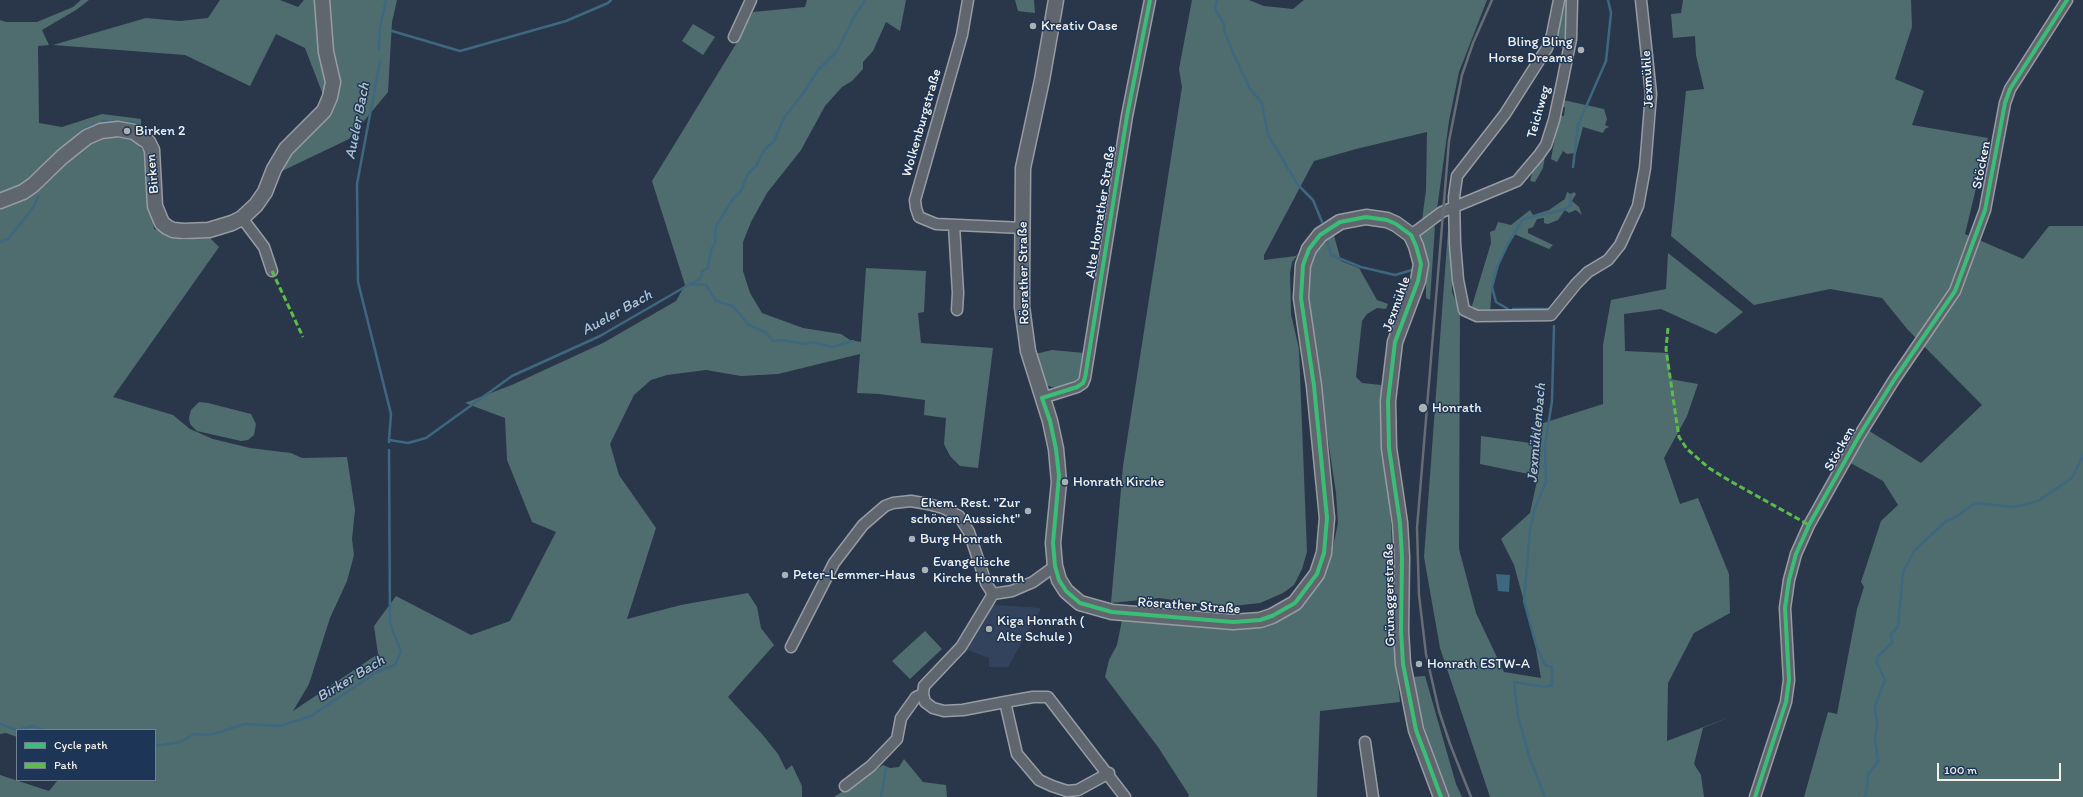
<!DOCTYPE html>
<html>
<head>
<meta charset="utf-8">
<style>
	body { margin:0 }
	#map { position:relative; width:2083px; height:797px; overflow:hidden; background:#2a374a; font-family:Itim,sans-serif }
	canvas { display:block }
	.legend { position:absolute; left:16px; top:729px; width:140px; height:52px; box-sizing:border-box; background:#1d3557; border:1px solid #738091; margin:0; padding:5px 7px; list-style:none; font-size:12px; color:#f4f1e8 }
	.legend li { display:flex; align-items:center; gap:8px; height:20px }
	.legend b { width:20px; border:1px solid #738091 }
	.scale { position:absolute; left:1937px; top:763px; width:124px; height:18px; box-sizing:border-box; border:2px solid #f4f1e8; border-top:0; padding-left:5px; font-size:12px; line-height:14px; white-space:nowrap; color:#f4f1e8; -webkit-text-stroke:3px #1d3557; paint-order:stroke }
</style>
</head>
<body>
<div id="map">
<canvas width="2083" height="797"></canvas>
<ul class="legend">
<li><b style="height:5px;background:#3abd76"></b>Cycle path</li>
<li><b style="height:5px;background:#5cbc4b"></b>Path</li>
</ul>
<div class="scale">100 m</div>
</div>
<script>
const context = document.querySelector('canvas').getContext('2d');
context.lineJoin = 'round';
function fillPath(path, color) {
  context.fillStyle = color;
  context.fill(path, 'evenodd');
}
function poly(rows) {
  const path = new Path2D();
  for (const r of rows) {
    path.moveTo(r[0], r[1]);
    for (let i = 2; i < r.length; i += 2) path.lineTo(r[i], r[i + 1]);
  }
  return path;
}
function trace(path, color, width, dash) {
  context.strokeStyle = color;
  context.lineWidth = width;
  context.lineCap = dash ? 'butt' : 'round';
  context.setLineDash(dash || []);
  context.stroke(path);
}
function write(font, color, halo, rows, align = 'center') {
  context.font = font + ' Itim,sans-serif';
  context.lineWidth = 3;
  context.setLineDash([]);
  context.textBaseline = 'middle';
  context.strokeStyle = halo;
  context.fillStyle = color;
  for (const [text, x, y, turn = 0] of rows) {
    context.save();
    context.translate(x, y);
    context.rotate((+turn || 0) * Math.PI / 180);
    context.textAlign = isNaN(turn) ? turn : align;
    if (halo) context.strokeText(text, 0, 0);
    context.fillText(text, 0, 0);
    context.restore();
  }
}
const built = poly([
	[995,605,1040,608,1040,610,1008,667,989,667,989,658,965,649,987,610]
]);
const green = poly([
	[81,0,89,0,76,10,42,30,49,45,38,46,39,123,62,127,102,114,141,119,141,126,117,134,131,137,145,153,154,229,183,240,209,237,219,247,113,397,173,415,190,429,213,439,250,448,291,453,302,458,347,457,355,510,352,539,354,555,347,581,330,618,309,684,293,711,378,654,374,626,396,596,471,635,510,621,556,532,532,522,507,460,505,418,465,403,514,384,603,343,676,301,685,285,652,181,739,39,753,12,805,7,807,0,906,0,900,31,886,22,873,51,863,62,863,69,852,81,842,87,825,106,801,150,767,193,751,222,743,242,743,271,750,293,762,313,803,328,841,334,850,340,861,342,866,268,926,271,924,312,918,313,921,343,993,348,978,468,960,466,950,456,944,444,946,418,924,415,925,400,879,394,857,393,860,354,778,374,741,376,706,370,667,375,651,380,634,395,610,444,619,475,656,528,627,619,681,605,748,593,757,607,761,628,774,645,728,697,762,734,778,754,786,770,792,765,802,786,802,797,0,797,0,775,49,791,58,780,155,780,155,730,17,730,17,737,6,733,0,734,0,20,6,22,37,22,73,7],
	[220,0,280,0,298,7,304,0,397,0,392,22,388,92,349,139,280,172,287,153,330,113,305,48,276,34,250,86,185,55,53,45,146,18,180,21,208,18],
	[1015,0,1034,0,1035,13,1018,11],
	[1192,0,1249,0,1264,6,1293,9,1304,0,1487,0,1459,72,1449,121,1437,209,1422,220,1426,190,1427,132,1356,149,1314,161,1264,255,1264,260,1296,256,1301,251,1292,262,1290,273,1291,314,1299,349,1307,552,1302,569,1294,585,1283,593,1260,603,1223,607,1159,598,1111,603,1123,466,1182,87,1179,69],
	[1560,0,1570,0,1565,47,1562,48,1555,45],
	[1683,0,1911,0,1912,27,1895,79,1924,91,1912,125,1988,138,1965,234,2023,259,2049,226,2083,226,2083,797,1804,797,1828,712,1837,714,1857,609,1864,587,1861,582,1881,521,1898,505,1883,481,1847,461,1866,429,1921,463,1982,405,1908,330,1882,298,1830,289,1754,305,1671,236,1686,91,1704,89,1696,55,1695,36,1673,38,1671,14,1681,13],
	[693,24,715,37,703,55,682,41],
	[1563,100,1604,109,1607,119,1605,125,1609,127,1605,129,1603,133,1583,127,1576,153,1567,154,1563,151,1557,162,1551,159,1559,115,1564,116,1565,107,1561,107],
	[1546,150,1543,168,1535,182,1530,181,1534,165],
	[1567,192,1571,194,1574,192,1576,194,1572,201,1579,207,1582,215,1576,210,1569,213,1565,210,1558,220,1548,224,1544,223,1544,218,1537,219,1533,227,1528,229,1528,233,1553,245,1549,249,1514,234,1498,265,1492,287,1490,312,1479,314,1472,306,1491,243,1490,232,1495,230,1498,222,1511,225,1530,210,1533,215,1549,210,1565,199],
	[1435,226,1430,300,1426,298,1426,270,1419,236,1425,230],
	[1448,230,1451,230,1452,292,1460,312,1459,549,1476,613,1504,672,1541,678,1534,638,1514,565,1501,539,1530,513,1538,476,1480,464,1481,436,1530,443,1534,426,1603,404,1603,345,1611,300,1666,289,1668,253,1743,312,1716,334,1661,309,1624,314,1625,351,1668,353,1670,379,1698,384,1687,416,1664,458,1680,504,1698,498,1729,574,1730,613,1694,633,1668,683,1667,741,1730,717,1703,728,1694,764,1701,775,1704,797,1490,797,1440,648,1424,557],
	[1333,232,1341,261,1359,268,1377,300,1388,304,1386,309,1377,308,1367,314,1362,321,1356,377,1362,383,1381,385,1381,420,1391,521,1395,651,1400,702,1320,711,1317,797,1188,797,1189,795,1158,747,1105,677,1109,660,1117,645,1122,620,1235,630,1259,627,1282,620,1302,604,1317,588,1332,552,1338,523,1336,493,1306,294,1308,267,1320,242],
	[1052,350,1085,353,1082,371,1077,379,1071,383,1057,388,1048,386,1044,381,1035,354],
	[199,402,208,403,251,414,256,424,254,435,248,440,241,441,197,431,190,424,189,418,191,410],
	[925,631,942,649,910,679,892,661],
	[1425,676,1456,784,1462,797,1443,797,1436,777,1412,677],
	[904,759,923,782,946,785,947,797,834,797,883,765,890,768,899,767]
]);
const water = poly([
	[1496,574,1510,575,1509,592,1498,591]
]);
const stream = poly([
	[1217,0,1215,9,1224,24,1225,33,1234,55,1250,89,1262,103,1268,135,1298,185,1313,200,1322,222],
	[392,31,460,51,566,21,608,3,611,0],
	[379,49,380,28,386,0],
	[380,61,357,184,358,282,391,414,389,440],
	[102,121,138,123],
	[71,141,82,130,94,124],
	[1573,167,1578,125,1606,61,1611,13,1608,0],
	[1327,240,1331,255,1361,267,1395,275,1412,270],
	[0,242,8,239,33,208,38,197],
	[691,284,700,279,702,271,708,268,711,250,715,243,716,226,733,199,741,191,748,174,756,166,765,149,774,141,784,118,802,95,818,70,837,51,853,19,865,0],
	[1508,309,1496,302,1492,287,1498,265,1508,244,1523,219,1566,209,1571,204,1570,196],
	[1513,309,1549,309],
	[389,442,389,440,408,443,426,438,512,376,600,336,690,284,706,285,716,301,733,306,749,325,765,332,773,341,782,340,806,344,812,342,832,347,853,341],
	[0,724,17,730],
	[17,730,33,726,44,730],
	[155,746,180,742,195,734,210,735,245,724,280,726,311,716,377,672,395,665,401,651,390,624,389,450],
	[881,797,886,768],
	[1545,797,1529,756,1518,716,1514,682,1546,687,1552,685,1552,667,1545,665,1536,645,1524,601,1530,530,1535,508,1546,482,1545,445,1552,401,1554,326],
	[1864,797,1866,794,1868,775,1878,761,1875,739,1877,725,1875,706,1885,680,1877,663,1878,656,1892,643,1891,634,1898,627,1903,572,1915,550,1946,521,1956,517,1975,503,2014,507,2038,501,2072,478,2083,455]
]);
const street = poly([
	[968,0,962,35,915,200,916,208,919,217,936,224,1023,228],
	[1559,0,1552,35,1547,48,1505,114,1457,176,1454,197,1455,244,1458,280,1464,310,1477,316,1551,315,1576,284,1588,272,1608,260,1620,245,1638,206,1645,168,1651,94,1641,0],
	[734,37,751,0],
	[242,218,264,247,272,271],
	[954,225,958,293,957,310],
	[1411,235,1442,212,1517,181,1539,155,1546,145,1554,120,1562,83,1571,39,1572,0],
	[1042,398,1077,387,1083,383,1085,378,1127,116,1150,0],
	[993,594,961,647,924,686,923,694,925,702,933,708,944,711,963,710,1005,702,1017,754,1039,780,1052,786,1067,791,1078,790,1109,773],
	[993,594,1012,591,1033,582,1055,566],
	[791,647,834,563,863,525,885,506,893,503,911,501,928,504,943,508,959,516,969,532,986,583,993,594],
	[1005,702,1033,697,1048,697,1125,797],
	[1365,742,1373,797],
	[845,786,871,766,897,739,901,718,916,697,923,694],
	[1755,797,1786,702,1789,680,1785,608,1789,580,1796,554,1809,525,1859,436,1894,380,1955,291,1985,210,2005,103,2010,89,2067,0]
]);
const secondary = poly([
	[1056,0,1042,80,1023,168,1022,285,1022,307,1028,351,1050,421,1056,449,1059,482,1053,543,1055,566,1059,580,1066,591,1080,603,1112,612,1233,622,1260,620,1272,616,1295,603,1317,574,1324,553,1327,518,1314,386,1301,298,1303,265,1309,249,1320,235,1340,222,1366,217,1387,220,1396,224,1411,235,1416,246,1421,264,1418,281,1395,342,1388,401,1389,448,1400,523,1402,557,1401,631,1403,664,1416,730,1441,797],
	[0,201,23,192,33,185,62,157,87,137,101,131,118,129,134,132,148,142,152,150,155,206,162,223,167,227,173,230,184,231,209,230,232,223,242,218,256,205,265,192,274,169,286,149,324,111,330,97,333,82,326,52,322,0]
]);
const rail = poly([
	[1471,797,1450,744,1439,711,1426,654,1419,595,1417,528,1449,141,1462,75,1473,43,1492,0]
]);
const quiet = poly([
	[272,271,303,337],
	[1668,328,1666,349,1676,418,1679,437,1687,449,1709,468,1730,481,1809,525]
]);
const cycleway = poly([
	[1150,0,1127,116,1085,378,1083,383,1077,387,1042,398,1050,421,1056,449,1059,476,1053,543,1055,566,1059,580,1066,591,1080,603,1112,612,1233,622,1260,620,1272,616,1295,603,1317,574,1324,553,1327,518,1314,386,1301,298,1303,265,1309,249,1320,235,1340,222,1366,217,1387,220,1396,224,1411,235,1416,246,1421,264,1418,281,1395,342,1388,401,1389,448,1400,523,1402,557,1401,631,1403,664,1416,730,1441,797],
	[1755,797,1786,702,1789,680,1785,608,1789,580,1796,554,1809,525,1859,436,1894,380,1955,291,1985,210,2005,103,2010,89,2067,0]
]);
const markers = [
	[1033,26,4,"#adb0b1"],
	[1581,50,4,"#adb0b1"],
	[127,131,4,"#adb0b1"],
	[1423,408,5,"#adb0b1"],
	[1065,482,4,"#adb0b1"],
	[1028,511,4,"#adb0b1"],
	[912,539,4,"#adb0b1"],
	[925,570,4,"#adb0b1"],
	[785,575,4,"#adb0b1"],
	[989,629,4,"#adb0b1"],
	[1419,664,4,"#adb0b1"]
];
const poiNames = [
	["Kreativ Oase",1041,26],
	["Bling Bling",1573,42,"right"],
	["Horse Dreams",1573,58,"right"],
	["Birken 2",135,131],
	["Honrath",1432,408],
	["Honrath Kirche",1073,482],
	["Ehem. Rest. \"Zur",1020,503,"right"],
	["schönen Aussicht\"",1020,519,"right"],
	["Burg Honrath",920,539],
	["Evangelische",933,562],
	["Kirche Honrath",933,578],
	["Peter-Lemmer-Haus",793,575],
	["Kiga Honrath (",997,621],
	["Alte Schule )",997,637],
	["Honrath ESTW-A",1427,664]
];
const streetNames = [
	["Jexmühle",1648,79,-93],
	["Teichweg",1539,112,-74],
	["Wolkenburgstraße",922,123,-74],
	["Stöcken",1982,165,-79],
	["Birken",153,174,-95],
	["Alte Honrather Straße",1101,212,-81],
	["Rösrather Straße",1024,273,-91],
	["Jexmühle",1397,304,-70],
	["Stöcken",1840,449,-61],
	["Grünaggerstraße",1390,595,-91],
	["Rösrather Straße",1189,606,4]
];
const waterNames = [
	["Aueler Bach",358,121,-79],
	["Aueler Bach",617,313,-29],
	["Jexmühlenbach",1537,433,-85],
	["Birker Bach",351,679,-31]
];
fillPath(built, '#33435d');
fillPath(green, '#4f6d6e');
fillPath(water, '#3e6780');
trace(stream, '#3e6780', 2.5);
trace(street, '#979ca3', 13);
trace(secondary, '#979ca3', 17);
trace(street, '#60666e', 10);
trace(secondary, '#60666e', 14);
trace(rail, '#666d76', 2.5);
trace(quiet, '#5cbc4b', 3, [6, 3]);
trace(cycleway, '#3abd76', 4);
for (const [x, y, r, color] of markers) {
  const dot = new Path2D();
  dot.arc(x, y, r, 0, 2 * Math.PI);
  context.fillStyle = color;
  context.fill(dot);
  trace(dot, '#1d3557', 1.5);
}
write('14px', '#f4f1e8', '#1d3557', poiNames, 'left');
write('14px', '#f4f1e8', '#1d3557', streetNames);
write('italic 15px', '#b5c2c5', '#1d3557', waterNames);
</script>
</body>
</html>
